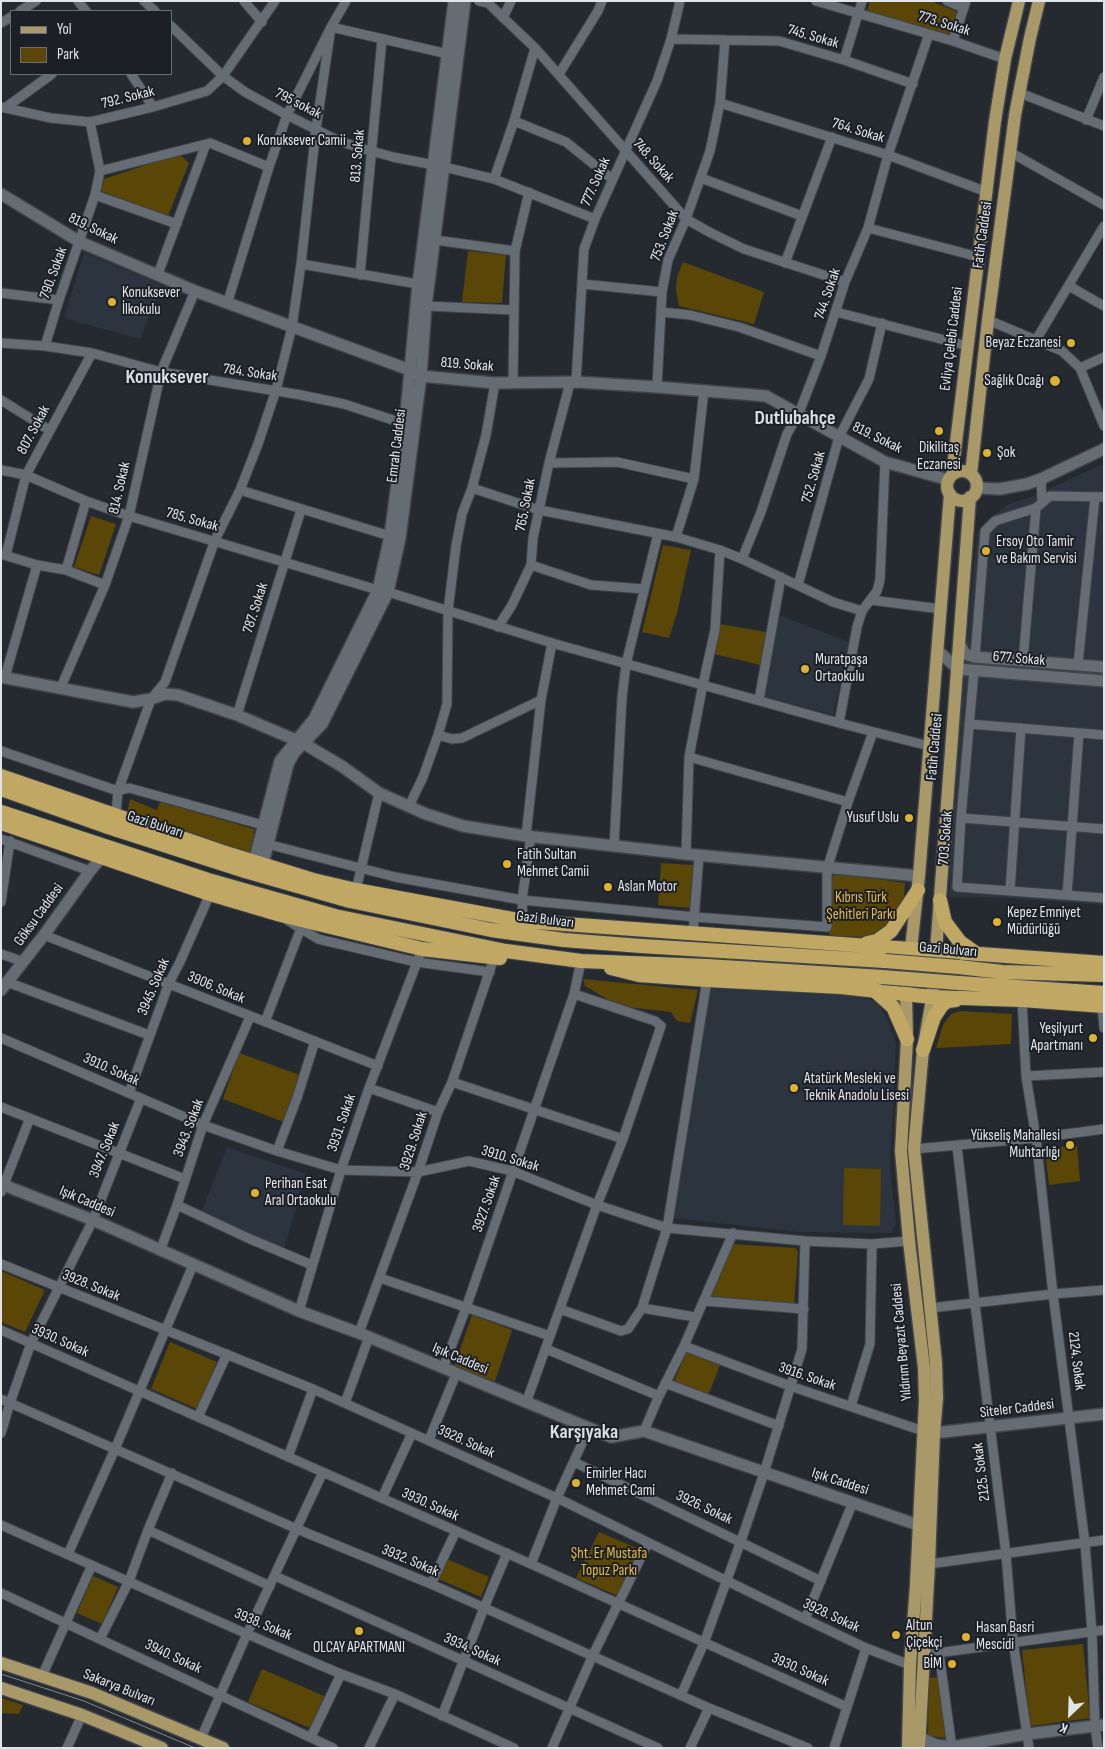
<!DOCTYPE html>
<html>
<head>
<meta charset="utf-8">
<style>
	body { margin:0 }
	#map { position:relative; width:1105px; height:1749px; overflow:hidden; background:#252a30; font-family:"Sofia Sans Condensed",sans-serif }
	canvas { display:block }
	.frame { position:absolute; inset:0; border:2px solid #e1e4e8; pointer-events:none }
	.legend { position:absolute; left:10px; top:10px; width:162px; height:65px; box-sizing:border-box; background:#1c2026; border:1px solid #6b6e74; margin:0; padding:6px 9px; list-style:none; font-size:15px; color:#e1e4e8 }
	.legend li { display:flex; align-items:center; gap:10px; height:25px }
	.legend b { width:25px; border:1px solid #6b6e74 }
	.north { position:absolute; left:1045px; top:1689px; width:50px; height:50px; -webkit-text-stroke:4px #1c2026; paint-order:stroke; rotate:204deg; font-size:14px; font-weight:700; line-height:20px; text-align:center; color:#e1e4e8 }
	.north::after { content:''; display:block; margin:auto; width:18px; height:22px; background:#e1e4e8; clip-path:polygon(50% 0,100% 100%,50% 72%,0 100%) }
</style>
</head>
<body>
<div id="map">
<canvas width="1105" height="1749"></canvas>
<div class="frame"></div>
<ul class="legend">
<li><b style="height:6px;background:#aa9968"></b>Yol</li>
<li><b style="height:14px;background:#5a4606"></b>Park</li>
</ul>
<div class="north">K</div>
</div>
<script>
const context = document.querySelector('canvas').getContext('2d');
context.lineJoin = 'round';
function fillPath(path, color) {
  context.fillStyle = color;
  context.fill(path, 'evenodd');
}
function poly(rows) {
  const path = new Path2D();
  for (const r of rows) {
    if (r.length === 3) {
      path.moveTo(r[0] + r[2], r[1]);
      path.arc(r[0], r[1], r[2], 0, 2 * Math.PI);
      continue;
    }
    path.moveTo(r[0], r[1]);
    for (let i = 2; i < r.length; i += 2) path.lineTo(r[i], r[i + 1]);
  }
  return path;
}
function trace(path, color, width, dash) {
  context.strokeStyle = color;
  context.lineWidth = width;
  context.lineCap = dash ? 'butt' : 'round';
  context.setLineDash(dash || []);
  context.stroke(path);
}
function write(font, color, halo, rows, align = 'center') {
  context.font = font + ' "Sofia Sans Condensed",sans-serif';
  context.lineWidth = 4;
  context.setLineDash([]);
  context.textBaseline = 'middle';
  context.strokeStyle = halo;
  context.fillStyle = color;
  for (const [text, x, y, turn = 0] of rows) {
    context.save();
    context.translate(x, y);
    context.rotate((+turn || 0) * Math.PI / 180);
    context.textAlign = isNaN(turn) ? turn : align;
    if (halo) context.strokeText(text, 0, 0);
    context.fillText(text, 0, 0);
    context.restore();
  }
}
const built = poly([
	[84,253,162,285,140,339,64,318],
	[1104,463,1104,905,1008,898,949,897,952,802,977,535,985,522,1009,504,1036,495],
	[779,615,849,642,833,715,762,696],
	[710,985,861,996,877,1002,887,1018,896,1043,890,1166,896,1224,891,1233,798,1232,672,1218,699,1062],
	[227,1147,306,1174,284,1249,201,1213]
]);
const green = poly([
	[870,1,931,1,958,12,951,36,867,11],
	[179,154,189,163,168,216,101,191,104,179],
	[468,251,506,255,502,303,462,302],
	[683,262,764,292,754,324,679,306,676,290,677,277],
	[91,516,116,524,99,575,74,567],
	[663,545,691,550,677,613,669,638,642,632],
	[720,624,766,632,760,665,714,654],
	[130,799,157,810,160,802,254,829,253,850,245,856,127,813],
	[661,863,693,865,690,908,658,905],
	[835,873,905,883,904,897,894,918,875,935,866,937,835,936,829,934,829,882],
	[583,979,698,990,690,1023,677,1021,671,1012,619,1006,585,986],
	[960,1011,1012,1014,1011,1044,936,1048,943,1025,951,1014],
	[239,1053,300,1075,284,1122,223,1099],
	[1077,1145,1080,1181,1049,1185,1045,1149],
	[844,1168,881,1169,880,1226,843,1225],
	[732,1244,795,1248,798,1251,794,1305,709,1296],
	[1,1271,45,1290,25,1332,1,1322],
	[472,1315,512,1330,495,1381,454,1367],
	[170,1342,217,1362,197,1409,151,1389],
	[686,1352,720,1365,708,1396,674,1382],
	[599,1532,639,1549,622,1589,616,1595,576,1578],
	[447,1559,489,1577,481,1597,438,1579],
	[93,1576,118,1587,102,1624,77,1613],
	[1083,1644,1090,1718,1030,1726,1022,1650],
	[262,1669,324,1696,310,1728,248,1702],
	[938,1677,946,1738,928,1736,929,1678],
	[1,1698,23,1705,19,1714,1,1713]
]);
const minor = poly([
	[78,1,86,11],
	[144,1,155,11],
	[244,1,262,22],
	[479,1,488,3,535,48,686,219,711,233,744,249,845,282],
	[816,1,953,41,1005,59],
	[947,1,964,8],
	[20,11,36,1],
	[503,18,511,1],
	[1,23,11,17],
	[171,26,223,76,245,92,287,115,337,140,360,148,393,157,434,165],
	[671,39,779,41,844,60,913,84],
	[953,41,966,1],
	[844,60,862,1],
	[131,74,153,107],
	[559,74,598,11,602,1],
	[1020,93,1104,126],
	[720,103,888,155,987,192],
	[1,107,51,118,90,122,153,107,207,91,223,76,275,1],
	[5,108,52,74],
	[1086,120,1104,77],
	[514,121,566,142,612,179],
	[1010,152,1104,205],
	[444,167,494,179,595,219],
	[100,171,210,143,269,167],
	[701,178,802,216],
	[494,179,514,121,535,48],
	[95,195,177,224],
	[868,228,979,257],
	[435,240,515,251],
	[785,263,832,137],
	[301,264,418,284],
	[158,274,206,144],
	[360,275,382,39],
	[582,284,662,292],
	[1069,286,1104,306],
	[1,293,59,300],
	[228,301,269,167,287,115,331,27,448,54],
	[426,306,513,310],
	[661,312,690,315,739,327,821,356],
	[836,312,968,346],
	[988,320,1062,351,1080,368,1104,426],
	[1036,340,1104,226],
	[1,343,45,346,92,353,161,372,301,395,344,404,405,424],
	[45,346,59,300,95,195,100,171,90,122],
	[1080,368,1104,357],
	[513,382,515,251,529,192],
	[576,382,584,249,595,219,657,81,671,39,680,1],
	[657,387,662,292,668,260,686,219,710,151,720,103,725,40],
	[1,400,49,430],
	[549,463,617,462,694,479],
	[1,470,26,475,86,501,129,516,378,590],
	[1041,479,1042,502],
	[472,488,539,510,676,537,720,550,742,559,833,602,862,611],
	[240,490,390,536],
	[676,537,694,479,704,390],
	[1,554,37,565,66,570,105,585],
	[6,555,26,475,92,353],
	[742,559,761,512,787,434,799,413,821,356,845,282,868,228,888,155,929,34],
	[531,565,591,585,644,589],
	[66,570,86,501],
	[798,585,839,437,869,379,882,323],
	[388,592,552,643,839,723,929,746],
	[871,600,941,609],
	[498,627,512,605,531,565,533,538,539,510,549,463,570,383],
	[975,657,985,531,995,521,1036,508,1050,496,1104,497],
	[1023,661,1036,508],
	[1078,664,1095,497],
	[974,671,961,818,957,887,1104,898],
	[5,677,37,565],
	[61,687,105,585,129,516,161,372,195,291],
	[759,700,781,577],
	[237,715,301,510],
	[839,723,857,627,862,611,877,591,880,580,885,462],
	[969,724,1104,735],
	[438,735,452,739,462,738,541,700],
	[1,751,118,791,129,788,263,825],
	[689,757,848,802],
	[409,806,423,777,438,735,447,704,448,611,456,546,462,514,472,488,486,435,495,383],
	[116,814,118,791,151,699,165,682,215,540,240,490,258,444,276,390,292,327,301,264,316,129,331,27,346,1],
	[961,818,1104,829],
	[526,836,541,700,552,643],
	[1,839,90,871],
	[267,844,395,877,522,900,695,917,827,927,827,869,848,802,873,732],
	[614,846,622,698,626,664,658,534],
	[686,854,689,757,703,684,715,630,720,550],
	[356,890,379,793],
	[1010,891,1021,728],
	[1067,895,1079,733],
	[1,902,10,841],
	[287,920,318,939,416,962,490,972],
	[523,921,522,900,531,836],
	[693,933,699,855],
	[44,935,378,1066],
	[1,954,24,962],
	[7,982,149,1035],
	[1022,1000,1026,1076,1036,1138,1053,1294,1085,1543,1092,1632,1095,1726,1098,1748],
	[1102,1006,1104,1028],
	[265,1022,301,928],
	[1,1038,203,1125,277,1151,341,1170,418,1172,469,1161,512,1171,597,1205,667,1228,805,1241,872,1244,909,1241],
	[1026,1076,1104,1072],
	[452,1082,623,1139],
	[369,1088,438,1112],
	[129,1093,169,983,179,964,210,894],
	[1,1107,185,1179],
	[957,1146,975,1304,1006,1554,1013,1641,1029,1748],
	[914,1149,1036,1138,1104,1129],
	[277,1151,297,1098,315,1041],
	[1,1192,30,1118],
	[177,1205,250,1239,312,1265],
	[160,1251,177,1205,203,1125,250,1017],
	[1,1264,313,1389,557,1498,805,1619,866,1648,910,1665],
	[380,1278,550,1336],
	[704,1301,804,1309],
	[642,1308,667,1228,707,980],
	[930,1308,1053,1294,1104,1290],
	[560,1309,621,1331,628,1329,642,1308,695,1317],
	[299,1311,341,1170,369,1088,422,949],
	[1,1330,531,1564,847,1707],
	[359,1333,418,1172,438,1112,452,1082,494,958],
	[684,1346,790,1386,923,1431],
	[546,1349,659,1396],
	[443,1368,466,1308,574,994,581,961],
	[665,1383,779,1426],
	[1,1399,297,1529,431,1584,709,1708,808,1748],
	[345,1403,369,1337],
	[526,1403,597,1205,623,1139,661,1026,655,1021,574,994],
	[851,1406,870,1344,872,1244],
	[198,1417,227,1354],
	[644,1431,659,1396,684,1346,733,1233],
	[1,1433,10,1403,31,1343,93,1220,141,1098],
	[429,1440,456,1374],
	[288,1457,313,1389],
	[574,1462,821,1581],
	[382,1498,412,1433],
	[1,1525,247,1634,341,1674,395,1694,514,1748],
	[148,1530,270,1586],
	[68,1554,115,1449,193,1265],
	[531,1564,557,1498,589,1428],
	[929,1564,1104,1540],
	[275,1576,658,1748],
	[431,1584,456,1531],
	[1,1593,333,1748],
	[805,1619,853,1502],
	[100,1639,129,1581,148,1530,172,1473],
	[939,1653,952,1748],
	[923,1655,1104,1630],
	[42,1676,92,1565],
	[681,1695,704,1643,741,1541,764,1473,802,1349,805,1241],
	[442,1716,484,1608,507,1553],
	[311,1737,341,1674],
	[201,1738,247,1634,323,1472],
	[67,1748,82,1715],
	[369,1748,395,1694],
	[552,1748,592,1657,648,1543],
	[690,1748,709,1708],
	[834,1748,866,1648]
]);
const tertiary = poly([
	[1,194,80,242,195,291,410,370,421,376,495,383,576,382,657,387,766,396,885,462,949,480],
	[976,488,1000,489,1027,484,1041,479,1104,449],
	[959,643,965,654,975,657,1104,667],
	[938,651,958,669,1104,681],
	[1,677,133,702,151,699,165,694,178,695,237,715,303,743,343,767,379,793,426,814,463,826,526,836,686,854,919,876],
	[254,862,280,761,314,719,378,590,390,536,405,424,418,284,454,1],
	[263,864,288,764,294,753,322,724,388,592,400,538,421,376,426,306,465,1],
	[1,990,44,935,90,871,101,858],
	[1,1184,93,1220,299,1311,359,1333,611,1437,644,1431,918,1525],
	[934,1433,1104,1414],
	[919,1737,936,1745,952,1747,951,1748],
	[952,1747,1027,1734,1104,1725]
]);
const primary = poly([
	[962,486,15],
	[953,474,954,459,995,121,1005,59,1019,1],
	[971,474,988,320,1015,115,1030,38,1039,1],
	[1,1663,92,1693,223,1748],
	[1,1688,82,1715,162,1748],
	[908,1748,910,1665,916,1585,925,1400,924,1368,909,1241,901,1151,907,1039,906,994,919,876,950,494],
	[919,1748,929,1564,934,1433,937,1398,936,1363,914,1149,923,1050,932,999,936,951,970,497]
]);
const trunk = poly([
	[1,776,229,854,313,880,356,890,523,921,1104,963],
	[1,789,105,826,245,871,350,901,491,930,564,940,641,946,885,961],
	[1,812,208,880,335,916,506,951,581,961,706,966,882,977],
	[1,823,210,894,281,915,422,949,500,958],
	[940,900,945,922,960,942,977,954],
	[867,943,877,941,891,931,918,890],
	[959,967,1002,972,1104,975],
	[611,968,639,975,707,980,841,987,932,997,1022,1000,1104,1006],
	[959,983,1104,993],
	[874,990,893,1007,907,1039],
	[923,1050,934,1017,942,1005,948,1001,956,1000]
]);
const tram = poly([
	[1,1674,84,1701,195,1748]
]);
const trunkBridge = poly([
	[885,961,959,967],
	[882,977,959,983]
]);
const markers = [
	[247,141,5,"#dcb233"],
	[112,302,5,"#dcb233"],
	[1071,343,5,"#dcb233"],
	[1055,381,6,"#dcb233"],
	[939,431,5,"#dcb233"],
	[987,453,5,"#dcb233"],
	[986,551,5,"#dcb233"],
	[805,669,5,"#dcb233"],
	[909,818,5,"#dcb233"],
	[507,864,5,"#dcb233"],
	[608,887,5,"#dcb233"],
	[997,922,5,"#dcb233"],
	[1093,1038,5,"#dcb233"],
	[794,1088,5,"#dcb233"],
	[1070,1145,5,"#dcb233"],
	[255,1193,5,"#dcb233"],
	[576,1483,5,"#dcb233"],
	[359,1631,5,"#dcb233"],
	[896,1635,5,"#dcb233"],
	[966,1637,5,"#dcb233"],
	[952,1664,5,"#dcb233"]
];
const streetNames = [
	["773. Sokak",944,24,17],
	["745. Sokak",813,37,16],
	["792. Sokak",128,98,-14],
	["795 sokak",298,104,27],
	["764. Sokak",858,131,17],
	["813. Sokak",358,156,-85],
	["748. Sokak",653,161,48],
	["777. Sokak",596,182,-66],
	["819. Sokak",93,229,26],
	["Fatih Caddesi",983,235,-82],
	["753. Sokak",665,236,-69],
	["790. Sokak",54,273,-70],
	["744. Sokak",828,294,-71],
	["Evliya Çelebi Caddesi",952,339,-83],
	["819. Sokak",467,365,5],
	["784. Sokak",250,373,8],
	["807. Sokak",34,430,-62],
	["819. Sokak",877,438,26],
	["Emrah Caddesi",397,446,-83],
	["752. Sokak",814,477,-74],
	["814. Sokak",120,488,-77],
	["765. Sokak",526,505,-79],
	["785. Sokak",192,520,16],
	["787. Sokak",256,608,-72],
	["677. Sokak",1019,659,5],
	["Fatih Caddesi",935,747,-85],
	["Gazi Bulvarı",155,825,18],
	["703. Sokak",946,838,-86],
	["Göksu Caddesi",39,915,-54],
	["Gazi Bulvarı",545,920,7],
	["Gazi Bulvarı",948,950,5],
	["3945. Sokak",154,987,-67],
	["3906. Sokak",216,988,23],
	["3910. Sokak",111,1070,24],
	["3931. Sokak",342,1123,-71],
	["3943. Sokak",189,1128,-69],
	["3929. Sokak",414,1141,-72],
	["3947. Sokak",105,1150,-68],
	["3910. Sokak",510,1159,17],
	["Işık Caddesi",87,1202,23],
	["3927. Sokak",487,1204,-71],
	["3928. Sokak",91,1286,22],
	["3930. Sokak",60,1341,24],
	["Yıldırım Beyazıt Caddesi",902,1342,-95],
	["Işık Caddesi",460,1359,23],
	["2124. Sokak",1076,1361,83],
	["3916. Sokak",807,1377,19],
	["Siteler Caddesi",1017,1409,-7],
	["3928. Sokak",466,1442,24],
	["2125. Sokak",982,1472,-97],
	["Işık Caddesi",840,1482,18],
	["3930. Sokak",430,1505,24],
	["3926. Sokak",704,1508,25],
	["3932. Sokak",410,1561,23],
	["3928. Sokak",831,1616,25],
	["3938. Sokak",263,1625,23],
	["3934. Sokak",472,1650,24],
	["3940. Sokak",173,1657,25],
	["3930. Sokak",800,1670,24],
	["Sakarya Bulvarı",119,1688,22]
];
const poiNames = [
	["Konuksever Camii",257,141],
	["Konuksever",122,293],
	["İlkokulu",122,310],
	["Beyaz Eczanesi",1061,343,"right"],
	["Sağlık Ocağı",1044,381,"right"],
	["Dikilitaş",939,448,"center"],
	["Eczanesi",939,465,"center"],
	["Şok",997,453],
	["Ersoy Oto Tamir",996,542],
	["ve Bakım Servisi",996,559],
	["Muratpaşa",815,660],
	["Ortaokulu",815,677],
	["Yusuf Uslu",899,818,"right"],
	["Fatih Sultan",517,855],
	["Mehmet Camii",517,872],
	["Aslan Motor",618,887],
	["Kepez Emniyet",1007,913],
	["Müdürlüğü",1007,930],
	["Yeşilyurt",1083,1029,"right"],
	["Apartmanı",1083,1046,"right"],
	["Atatürk Mesleki ve",804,1079],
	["Teknik Anadolu Lisesi",804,1096],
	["Yükseliş Mahallesi",1060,1136,"right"],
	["Muhtarlığı",1060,1153,"right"],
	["Perihan Esat",265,1184],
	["Aral Ortaokulu",265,1201],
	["Emirler Hacı",586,1474],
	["Mehmet Cami",586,1491],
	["Altun",906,1626],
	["Çiçekçi",906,1643],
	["Hasan Basri",976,1628],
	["Mescidi",976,1645],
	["OLCAY APARTMANI",359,1648,"center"],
	["BİM",942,1664,"right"]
];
const parkNames = [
	["Kıbrıs Türk",861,898],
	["Şehitleri Parkı",861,915],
	["Şht. Er Mustafa",609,1554],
	["Topuz Parkı",609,1571]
];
const districtNames = [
	["Konuksever",167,378],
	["Dutlubahçe",795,419],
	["Karşıyaka",584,1433]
];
fillPath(built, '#2c343f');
fillPath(green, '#5a4606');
trace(minor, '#41444a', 11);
trace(tertiary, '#41444a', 14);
trace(primary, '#41444a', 15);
trace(trunk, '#41444a', 16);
trace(minor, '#666c73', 9);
trace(tertiary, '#666c73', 11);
trace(primary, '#aa9968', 12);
trace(trunk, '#c0a864', 14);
trace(tram, '#868a8f', 1);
trace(trunkBridge, '#41444a', 16, []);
trace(trunkBridge, '#c0a864', 14);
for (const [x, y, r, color] of markers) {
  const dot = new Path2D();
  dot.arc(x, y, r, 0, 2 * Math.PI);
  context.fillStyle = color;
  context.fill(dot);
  trace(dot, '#1c2026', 2);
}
write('15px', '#e1e4e8', '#1c2026', streetNames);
write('15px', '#e1e4e8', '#1c2026', poiNames, 'left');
write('15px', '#e5bc47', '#1c2026', parkNames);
write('bold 20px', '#d7dde6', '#1c2026', districtNames);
</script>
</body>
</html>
